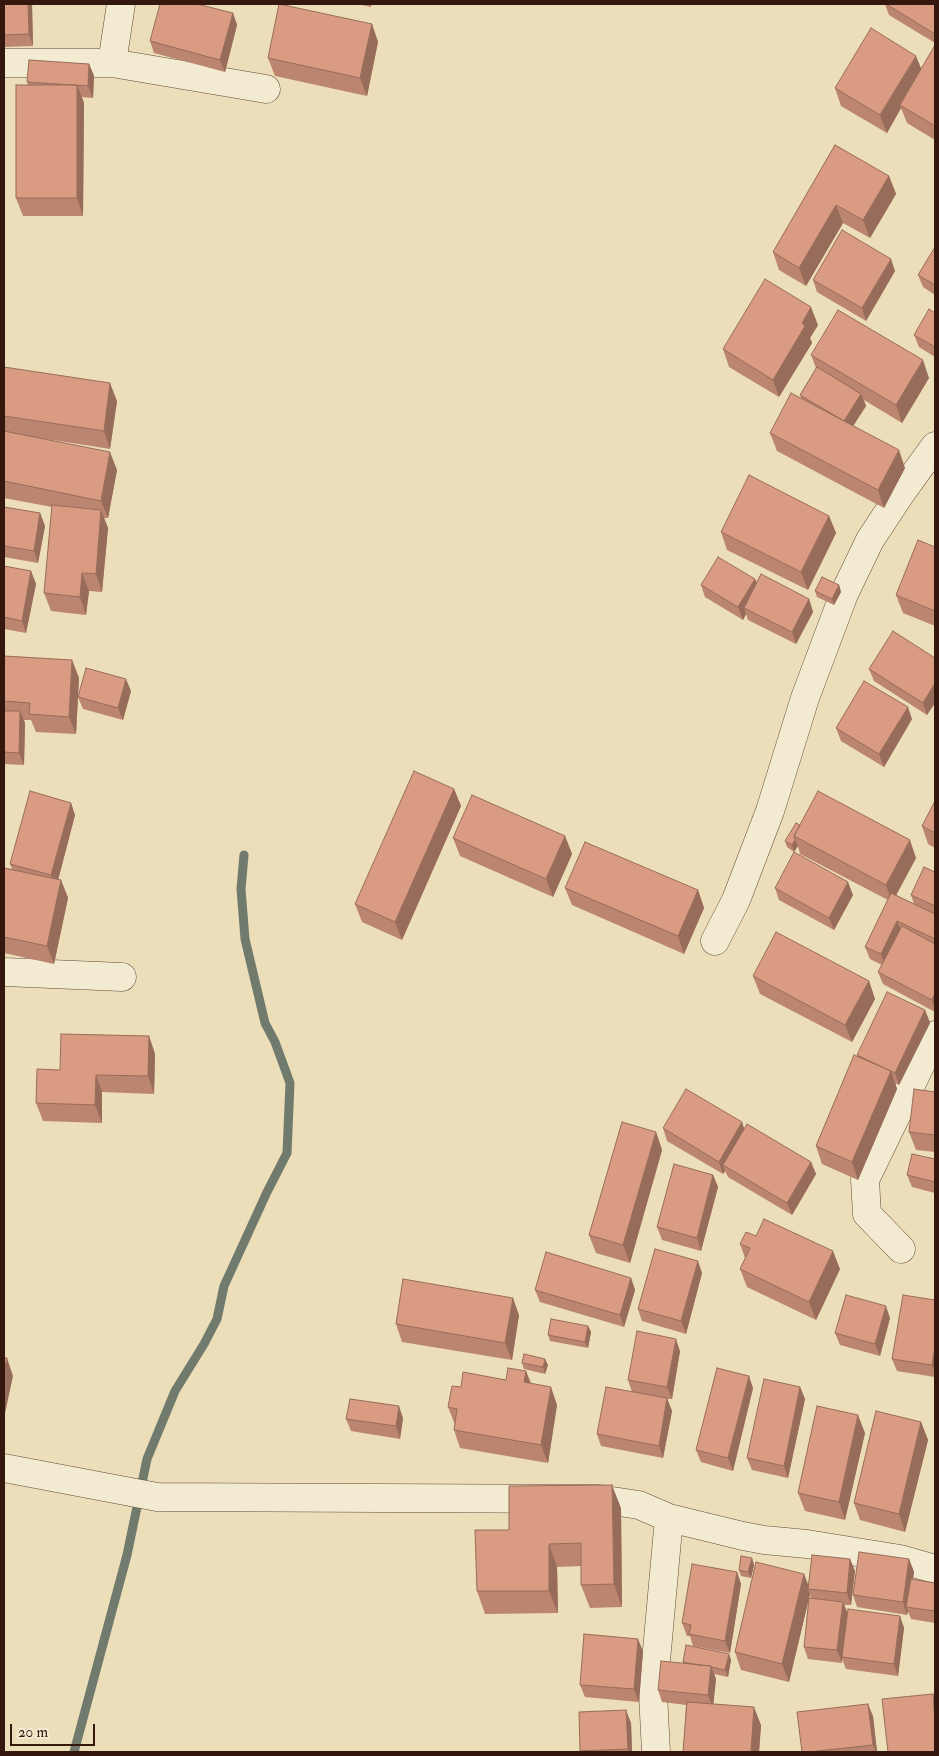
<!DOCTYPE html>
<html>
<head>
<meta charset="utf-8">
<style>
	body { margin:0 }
	#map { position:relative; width:939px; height:1756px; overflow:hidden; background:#ebdeb8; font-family:"IM FELL Double Pica",serif }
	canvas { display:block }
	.frame { position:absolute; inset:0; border:5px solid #34180d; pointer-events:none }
	.scale { position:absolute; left:10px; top:1724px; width:85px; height:22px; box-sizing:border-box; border:2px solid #34180d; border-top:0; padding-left:6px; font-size:15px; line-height:18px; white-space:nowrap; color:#34180d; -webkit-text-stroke:4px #f2ead1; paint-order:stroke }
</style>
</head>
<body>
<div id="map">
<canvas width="939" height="1756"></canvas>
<div class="frame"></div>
<div class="scale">20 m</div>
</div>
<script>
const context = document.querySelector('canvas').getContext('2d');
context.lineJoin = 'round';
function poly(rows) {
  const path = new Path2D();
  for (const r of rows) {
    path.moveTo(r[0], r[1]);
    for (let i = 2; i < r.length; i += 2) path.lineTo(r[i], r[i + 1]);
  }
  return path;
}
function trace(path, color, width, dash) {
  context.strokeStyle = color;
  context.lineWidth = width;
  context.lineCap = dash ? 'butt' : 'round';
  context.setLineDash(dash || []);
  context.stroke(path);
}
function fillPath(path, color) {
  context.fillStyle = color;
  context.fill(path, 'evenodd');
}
const stream = poly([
	[74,1752,127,1555,147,1459,175,1391,204,1344,217,1319,224,1286,267,1192,287,1153,290,1083,275,1042,265,1023,245,939,241,889,244,855]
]);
const minor = poly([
	[4,63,112,63,266,89],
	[112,63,121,4],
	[715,941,736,900,770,811,805,698,844,594,870,540,901,493,935,446],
	[4,972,122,977],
	[901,1249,867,1214,865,1180,935,1035],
	[4,1468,157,1497,599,1499,639,1505,669,1518,743,1536,764,1540,807,1544,900,1559,935,1569],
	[656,1752,653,1694,669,1518]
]);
const wall = poly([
	[4,4,32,4,33,46,4,47],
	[357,4,372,4,371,7],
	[885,4,935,4,935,43,889,15],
	[233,13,237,25,225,72,154,53,150,41],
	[372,24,378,42,367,96,275,76,268,58],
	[935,45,935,140,907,123,901,108,887,133,841,106,835,88,921,69],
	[89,64,94,76,93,98,82,97,84,103,83,216,23,216,16,198,28,85,27,82],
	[835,145,889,176,896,194,870,238,843,223,806,286,779,270,773,252],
	[935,247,935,295,923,287,918,275],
	[895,271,866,321,817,292,813,280],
	[935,313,935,357,919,347,914,335],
	[818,325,810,338,812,343,779,397,729,367,723,349],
	[811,355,929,378,902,423,864,400,866,406,853,426,905,468,884,508,777,451,770,433,801,398,800,395,816,368],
	[4,367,117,401,110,449,40,438,117,470,108,518,104,518,108,528,102,592,89,591,86,615,51,611,44,593,52,507,4,498],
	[4,507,40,513,45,526,38,563,4,557],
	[829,516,836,533,808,590,727,550,721,532],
	[935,547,935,626,903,613,896,595],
	[4,566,31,571,36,584,26,633,4,629],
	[755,579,757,583,809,599,813,612,796,644,748,620,746,614,743,620,705,597,701,585],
	[839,585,841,592,834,605,817,597,815,591],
	[4,656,72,660,79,678,76,734,36,732,31,720,24,720,25,723,24,765,4,764],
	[935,658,935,703,927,715,874,681,869,669],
	[131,691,123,720,83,709,78,697],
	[912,719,884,767,841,741,836,728],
	[454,789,461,806,402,940,362,922,355,904],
	[935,801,935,848,928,844,922,826],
	[71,803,75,815,58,880,61,880,68,898,54,964,4,953,4,868,12,869,10,864],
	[800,825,916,858,896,895,914,904,911,895,935,872,935,1012,883,984,878,972,882,965,870,959,865,947,888,900,800,854,798,846,794,852,787,847,785,841],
	[565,836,572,854,553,897,460,856,453,838],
	[565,888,698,890,704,908,684,954,572,905],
	[775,888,853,895,834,930,779,900],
	[753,976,869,981,875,999,852,1042,760,994],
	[925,1010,930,1023,899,1085,895,1083,897,1089,858,1180,822,1164,816,1146,858,1057,857,1055],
	[149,1036,155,1054,154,1094,102,1092,102,1123,43,1121,36,1103,60,1070],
	[935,1092,935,1152,916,1150,909,1132],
	[742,1122,744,1129,811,1162,816,1174,792,1215,728,1177,725,1171,723,1174,667,1141,663,1128],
	[656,1132,662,1150,630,1263,596,1253,589,1235],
	[935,1159,935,1193,912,1187,907,1175],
	[713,1175,718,1187,701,1251,662,1240,657,1227],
	[756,1236,840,1269,816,1320,747,1287,740,1269,745,1258,740,1244],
	[702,1273,686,1334,642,1321,638,1309],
	[631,1278,635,1290,624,1327,540,1302,535,1290],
	[935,1300,935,1377,897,1371,892,1359],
	[519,1315,512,1360,402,1342,396,1324],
	[890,1318,880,1356,840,1345,835,1333],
	[588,1326,591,1332,588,1348,550,1341,548,1335],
	[680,1351,672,1399,667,1399,672,1411,663,1458,601,1446,597,1434,632,1392,628,1380],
	[522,1363,548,1365,545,1374,524,1369],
	[526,1371,531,1383,557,1405,548,1463,460,1448,454,1430,455,1425,448,1407,461,1387,506,1380],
	[800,1387,805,1399,788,1478,752,1470,747,1458],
	[753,1388,733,1471,701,1462,696,1450],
	[403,1418,400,1439,351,1431,346,1419],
	[921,1422,928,1440,905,1532,860,1520,854,1503],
	[865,1433,845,1520,805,1511,798,1493],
	[621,1508,622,1607,590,1608,581,1585,581,1566,557,1567,558,1613,485,1614,477,1591,509,1530],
	[752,1558,754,1565,751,1578,741,1576,739,1570],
	[850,1559,855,1571,851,1605,844,1605,847,1613,900,1616,904,1628,898,1676,846,1669,842,1659,842,1663,808,1659,804,1647,811,1598,810,1594,789,1682,741,1670,735,1652,804,1574,808,1586],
	[909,1559,914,1572,913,1579,935,1583,935,1623,911,1619,908,1611,907,1615,857,1607,853,1595],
	[737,1572,741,1584,730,1653,693,1646,690,1636,687,1636,682,1623],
	[643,1651,639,1702,585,1697,580,1685],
	[729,1654,731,1660,728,1677,714,1674,716,1679,713,1704,761,1725,759,1752,683,1752,686,1705,662,1702,658,1690,683,1663,683,1662],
	[873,1716,877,1752,802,1752],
	[631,1723,632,1752,581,1752,580,1751]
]);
const shadedWall = poly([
	[28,4,32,4,33,46,29,34],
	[233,13,237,25,225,72,220,60],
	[372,24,378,42,367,96,360,78],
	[916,56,923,73,900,105,901,108,887,133,880,115],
	[89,64,94,76,93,98,88,86],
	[77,85,84,103,83,216,77,198],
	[889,176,896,194,870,238,863,220],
	[836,205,843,223,806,286,799,268],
	[891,259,895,271,866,321,862,308],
	[811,307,818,325,810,338,812,343,779,397,773,380,802,323],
	[923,360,929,378,902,423,896,405],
	[110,383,117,401,110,449,104,431],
	[861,394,866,406,848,434,844,422],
	[899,450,905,468,884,508,878,490],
	[110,452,117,470,108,518,101,501],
	[101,510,108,528,102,592,96,574],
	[40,513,45,526,38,563,34,551],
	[829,516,836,533,808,590,801,572],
	[31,571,36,584,26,633,22,621],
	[82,573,89,591,86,615,80,597],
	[755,579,760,591,744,608,746,614,743,620,738,607],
	[839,585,841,592,834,605,832,599],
	[809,599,813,612,796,644,792,632],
	[72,660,79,678,76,734,69,717],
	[126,679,131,691,123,720,118,708],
	[935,683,935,703,927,715,923,703],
	[908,707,912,719,884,767,879,754],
	[20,711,25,723,24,765,19,753],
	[454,789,461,806,402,940,395,922],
	[71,803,75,815,56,888,51,875],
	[565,836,572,854,553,897,546,879],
	[795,840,798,846,794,852,792,845],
	[910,840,916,858,892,903,886,885],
	[61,880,68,898,54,964,47,946],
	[848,882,853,895,834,930,829,918],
	[698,890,704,908,684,954,678,936],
	[897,921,902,933,885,967,881,954],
	[869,981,875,999,852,1042,845,1025],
	[935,993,935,1010,932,1000],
	[925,1010,930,1023,899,1085,895,1073],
	[149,1036,155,1054,154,1094,148,1076],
	[891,1071,897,1089,858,1180,852,1162],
	[96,1075,102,1092,102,1123,95,1105],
	[742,1122,746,1134,723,1165,725,1171,723,1174,719,1162],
	[656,1132,662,1150,630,1263,623,1245],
	[811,1162,816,1174,792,1215,787,1203],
	[713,1175,718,1187,701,1251,697,1238],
	[833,1251,840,1269,816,1320,809,1302],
	[698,1261,702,1273,686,1334,681,1321],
	[631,1278,635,1290,624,1327,620,1315],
	[513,1298,519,1315,512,1360,505,1343],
	[886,1306,890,1318,880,1356,875,1344],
	[588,1326,591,1332,588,1348,585,1342],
	[676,1339,680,1351,672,1399,667,1387],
	[935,1347,935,1374,932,1365],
	[7,1358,13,1376,4,1418,4,1371],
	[545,1359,548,1365,545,1374,543,1367],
	[526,1371,532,1388,524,1382],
	[749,1376,753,1388,733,1471,728,1458],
	[551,1387,557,1405,548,1463,541,1445],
	[800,1387,805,1399,788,1478,784,1466],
	[667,1398,672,1411,663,1458,659,1446],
	[399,1406,403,1418,400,1439,396,1426],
	[858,1415,865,1433,845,1520,839,1502],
	[921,1422,928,1440,905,1532,899,1514],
	[612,1485,621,1508,622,1607,614,1584],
	[549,1544,557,1567,558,1613,549,1591],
	[752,1558,754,1565,751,1578,748,1572],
	[850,1559,855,1571,851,1605,847,1593],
	[909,1559,914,1572,908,1607,906,1607,908,1611,907,1615,903,1602],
	[737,1572,741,1584,730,1653,725,1641],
	[804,1574,810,1589,808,1589,810,1594,789,1682,782,1664],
	[843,1602,848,1614,842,1657,842,1663,837,1650],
	[900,1616,904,1628,898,1676,894,1664],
	[638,1639,643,1651,639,1702,634,1689],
	[729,1654,731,1660,728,1677,725,1670],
	[711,1666,716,1679,713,1708,708,1695],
	[933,1694,935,1702,935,1722],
	[868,1704,873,1716,877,1752,876,1752,873,1745],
	[754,1707,761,1725,759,1752,751,1752],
	[626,1710,631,1723,632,1752,629,1752,628,1749]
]);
const building = poly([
	[4,4,28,4,29,34,4,35,4,4],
	[160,4,197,4,233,13,220,60,150,41,160,4],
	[279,4,372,24,360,78,268,58,279,4],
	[886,4,935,4,935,34,886,4],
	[871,28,916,56,880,115,835,88,871,28],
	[935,45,935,126,900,105,935,45],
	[29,60,89,64,88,86,27,82,29,60],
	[16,85,77,85,77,198,16,198,16,85],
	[835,145,889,176,863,220,836,205,799,268,773,252,835,145],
	[842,230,891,259,862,308,813,280,842,230],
	[935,247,935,285,918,275,935,247],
	[765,279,811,307,802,323,805,326,773,380,723,349,765,279],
	[929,309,935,313,935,347,914,335,929,309],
	[838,310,923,360,896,405,811,355,838,310],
	[4,367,110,383,104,431,4,416,4,367],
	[817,367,861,394,844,421,800,395,817,367],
	[791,393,899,450,878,490,770,433,791,393],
	[4,431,110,452,101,501,4,481,4,431],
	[749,475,829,516,801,572,721,532,749,475],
	[52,505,101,510,96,574,82,573,80,597,44,593,52,505],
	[4,507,40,513,34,551,4,546,4,507],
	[918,540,935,547,935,611,896,595,918,540],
	[718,557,755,579,738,607,701,585,718,557],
	[4,566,31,571,22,621,4,617,4,566],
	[761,574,809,599,792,632,744,608,761,574],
	[822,577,839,585,832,599,815,591,822,577],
	[893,631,935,658,935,683,923,703,869,669,893,631],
	[4,656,72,660,69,717,29,714,30,703,4,701,4,656],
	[86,668,126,679,118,708,78,697,86,668],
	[864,681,908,707,879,754,836,728,864,681],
	[4,711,20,711,19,753,4,752,4,711],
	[414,771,454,789,395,922,355,904,414,771],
	[30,791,71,803,51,875,10,864,30,791],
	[818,791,910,840,886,885,794,836,818,791],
	[472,795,565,836,546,879,453,838,472,795],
	[935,801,935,833,922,826,935,801],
	[796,823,800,825,794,836,795,840,792,845,785,841,796,823],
	[585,842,698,890,678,936,565,888,585,842],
	[794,852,848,882,829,918,775,888,794,852],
	[924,867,935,872,935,906,911,895,924,867],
	[4,868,61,880,47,946,4,937,4,868],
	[891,893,935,914,935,939,897,921,881,954,865,947,891,893],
	[902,926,935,944,935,993,932,1000,878,972,902,926],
	[776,932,869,981,845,1025,753,976,776,932],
	[887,992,925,1010,895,1073,857,1055,887,992],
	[61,1034,149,1036,148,1076,96,1075,95,1105,36,1103,37,1069,60,1070,61,1034],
	[854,1055,891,1071,852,1162,816,1146,854,1055],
	[686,1089,742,1122,719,1162,663,1128,686,1089],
	[914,1089,935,1092,935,1135,909,1132,914,1089],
	[622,1122,656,1132,623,1245,589,1235,622,1122],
	[747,1124,811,1162,787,1203,723,1165,747,1124],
	[912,1154,935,1159,935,1182,907,1175,912,1154],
	[674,1164,713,1175,697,1238,657,1227,674,1164],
	[764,1219,833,1251,809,1302,740,1269,750,1248,740,1244,746,1232,756,1236,764,1219],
	[655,1249,698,1261,681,1321,638,1309,655,1249],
	[546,1252,631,1278,620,1315,535,1290,546,1252],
	[403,1279,513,1298,505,1343,396,1324,403,1279],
	[846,1295,886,1306,875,1344,835,1333,846,1295],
	[903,1295,935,1300,935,1347,932,1365,892,1359,903,1295],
	[551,1319,588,1326,585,1342,548,1335,551,1319],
	[637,1331,676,1339,667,1387,628,1380,637,1331],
	[524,1354,545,1359,543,1367,522,1363,524,1354],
	[4,1358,7,1358,4,1371,4,1358],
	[508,1368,526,1371,524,1382,551,1387,541,1445,454,1430,457,1409,448,1407,452,1386,461,1387,463,1372,506,1380,508,1368],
	[717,1368,749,1376,728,1458,696,1450,717,1368],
	[764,1379,800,1387,784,1466,747,1458,764,1379],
	[606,1387,667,1398,659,1446,597,1434,606,1387],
	[350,1399,399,1406,396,1426,346,1419,350,1399],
	[817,1406,858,1415,839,1502,798,1493,817,1406],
	[876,1411,921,1422,899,1514,854,1503,876,1411],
	[612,1485,614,1584,581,1585,581,1543,549,1544,549,1591,477,1591,475,1530,509,1530,509,1486,612,1485],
	[859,1552,909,1559,903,1602,853,1595,859,1552],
	[812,1555,850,1559,847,1593,808,1589,812,1555],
	[741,1556,752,1558,748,1572,739,1570,741,1556],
	[756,1562,804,1574,782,1664,735,1652,756,1562],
	[692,1564,737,1572,725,1641,689,1634,691,1625,682,1623,692,1564],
	[911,1579,935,1583,935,1611,906,1607,911,1579],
	[809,1598,843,1602,837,1650,804,1647,809,1598],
	[848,1609,900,1616,894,1664,842,1657,848,1609],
	[584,1634,638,1639,634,1689,580,1685,584,1634],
	[686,1645,729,1654,725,1670,711,1667,711,1666,699,1665,683,1662,686,1645],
	[661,1661,711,1666,708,1695,658,1690,661,1661],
	[933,1694,935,1722,935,1752,888,1752,882,1699,933,1694],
	[687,1702,754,1707,751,1752,683,1752,687,1702],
	[868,1704,873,1745,809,1752,802,1752,797,1712,868,1704],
	[626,1710,628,1749,580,1751,579,1712,626,1710]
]);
trace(stream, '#707a6d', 9);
trace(minor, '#624a38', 29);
trace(minor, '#f2ead1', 28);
fillPath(wall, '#bb856f');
fillPath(shadedWall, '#986c5a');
fillPath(building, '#d99b81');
trace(building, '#986c5a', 1);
</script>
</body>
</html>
